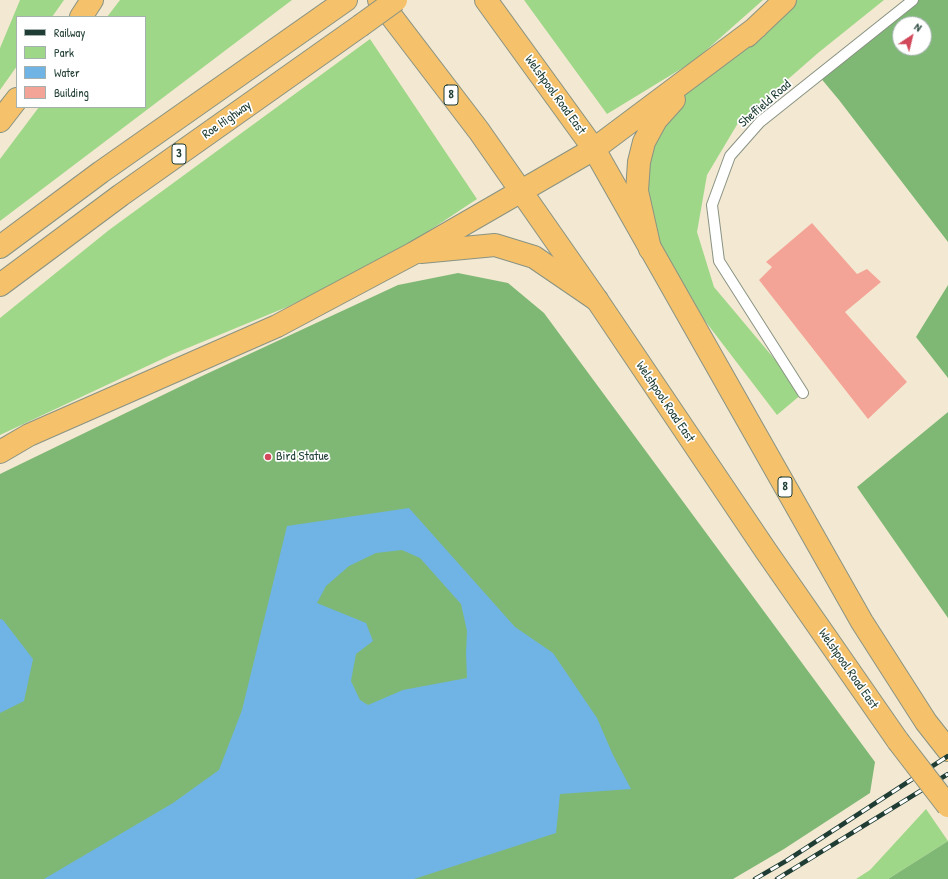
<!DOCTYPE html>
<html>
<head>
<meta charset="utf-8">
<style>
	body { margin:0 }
	#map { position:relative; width:948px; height:879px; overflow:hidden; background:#f3e9d2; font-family:"Patrick Hand",sans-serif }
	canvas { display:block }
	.legend { position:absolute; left:16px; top:16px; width:130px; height:92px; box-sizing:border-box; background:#fff; border:1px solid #a5b1ae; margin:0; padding:5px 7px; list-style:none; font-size:12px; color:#1f3d34 }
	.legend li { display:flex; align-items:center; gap:8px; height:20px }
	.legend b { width:20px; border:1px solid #a5b1ae }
	.north { position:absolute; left:892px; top:16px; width:40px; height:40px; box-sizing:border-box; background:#fff; border:1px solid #a5b1ae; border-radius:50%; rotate:35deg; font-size:11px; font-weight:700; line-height:16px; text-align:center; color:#1f3d34 }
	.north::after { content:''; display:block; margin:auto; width:14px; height:18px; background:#d1495b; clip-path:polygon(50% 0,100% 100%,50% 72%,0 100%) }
</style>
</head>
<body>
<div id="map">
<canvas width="948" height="879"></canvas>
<ul class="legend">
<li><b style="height:5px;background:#1f3d34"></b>Railway</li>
<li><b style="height:11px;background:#9fd789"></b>Park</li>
<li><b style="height:11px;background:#6fb4e5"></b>Water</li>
<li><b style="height:11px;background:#f4a496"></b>Building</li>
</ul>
<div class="north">N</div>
</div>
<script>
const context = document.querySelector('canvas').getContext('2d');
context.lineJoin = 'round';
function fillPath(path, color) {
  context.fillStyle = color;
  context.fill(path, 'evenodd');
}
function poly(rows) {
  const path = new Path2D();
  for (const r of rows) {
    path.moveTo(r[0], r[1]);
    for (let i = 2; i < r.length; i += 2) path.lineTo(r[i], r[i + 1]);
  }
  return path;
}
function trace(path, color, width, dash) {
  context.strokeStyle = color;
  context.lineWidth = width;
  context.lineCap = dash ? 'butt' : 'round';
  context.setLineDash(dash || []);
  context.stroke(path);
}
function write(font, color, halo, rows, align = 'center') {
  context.font = font + ' "Patrick Hand",sans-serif';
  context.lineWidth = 3.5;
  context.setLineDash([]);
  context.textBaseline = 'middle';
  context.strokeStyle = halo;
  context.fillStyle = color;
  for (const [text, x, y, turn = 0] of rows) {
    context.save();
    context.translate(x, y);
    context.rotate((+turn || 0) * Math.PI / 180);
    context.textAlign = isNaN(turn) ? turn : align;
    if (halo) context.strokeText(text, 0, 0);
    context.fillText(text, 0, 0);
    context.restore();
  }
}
const green = poly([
	[20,0,64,0,52,17,17,17,17,66,0,90,0,48],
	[120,0,292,0,0,221,0,159,39,107,145,107,145,17,107,17],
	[524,0,763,0,694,61,607,114],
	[785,0,884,0,818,53,738,123,707,175,697,232,714,287,803,393,777,415,650,249,639,162,656,120],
	[370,39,477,199,391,256,287,307,173,354,0,435,0,318,109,230],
	[926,809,948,841,888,879,856,879,870,870]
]);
const forest = poly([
	[913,0,948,0,948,242,839,100,819,76],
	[900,24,924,24,924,48,900,48],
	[458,273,508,283,544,313,875,762,870,793,784,849,733,879,0,879,0,474,202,376,398,285],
	[948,285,948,378,916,337],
	[948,412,948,618,857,487],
	[948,841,948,879,888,879]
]);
const water = poly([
	[409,508,515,627,553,653,597,718,613,755,631,789,560,794,556,833,414,879,44,879,173,803,219,770,242,710,287,526],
	[402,550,420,558,461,604,467,631,466,654,467,678,403,690,368,705,360,700,351,681,356,654,373,641,366,623,317,603,326,586,349,566,376,553],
	[0,619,3,620,33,659,24,701,0,713]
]);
const building = poly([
	[812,223,857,274,867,269,881,282,845,312,907,382,868,419,759,280,772,267,766,262]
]);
const service = poly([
	[803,393,719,261,712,205,730,156,760,122,913,0]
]);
const trunk = poly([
	[379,0,479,131,597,300,766,551,898,741],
	[486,0,594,149,862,622,926,722,948,750]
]);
const motorway = poly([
	[81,17,92,0],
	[747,36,785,0],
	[0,121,17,99],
	[0,247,101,172,346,0],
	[650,249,637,191,639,162,644,142,656,120,674,100],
	[421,252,495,245,534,257,597,300],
	[0,285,121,195,360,26],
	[0,452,29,435,277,326,414,253,594,149,757,27]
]);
const rail = poly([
	[755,879,786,861,948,756],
	[777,879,948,774]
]);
const trunkBridge = poly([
	[898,741,948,806]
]);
const motorwayBridge = poly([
	[360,26,396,0]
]);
const markers = [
	[268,457,4,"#d1495b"]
];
const shields = [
	[451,95,14],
	[179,154,14],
	[785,487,14]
];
const shieldNames = [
	["8",451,95],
	["3",179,154],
	["8",785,487]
];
const streetNames = [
	["Welshpool Road East",555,95,54],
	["Sheffield Road",765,104,-41],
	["Roe Highway",227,120,-35],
	["Welshpool Road East",665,402,56],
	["Welshpool Road East",848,669,55]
];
const poiNames = [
	["Bird Statue",276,457]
];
fillPath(green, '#9fd789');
fillPath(forest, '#7fb875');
fillPath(water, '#6fb4e5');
fillPath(building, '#f4a496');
trace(service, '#899383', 12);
trace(trunk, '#899383', 24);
trace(motorway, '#899383', 24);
trace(service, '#fff', 10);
trace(trunk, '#f5c16b', 22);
trace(motorway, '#f5c16b', 22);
trace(rail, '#1f3d34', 4.5);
trace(rail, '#fff', 3, [9]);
trace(trunkBridge, '#899383', 24, []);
trace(motorwayBridge, '#899383', 24, []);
trace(trunkBridge, '#f5c16b', 22);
trace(motorwayBridge, '#f5c16b', 22);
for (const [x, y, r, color] of markers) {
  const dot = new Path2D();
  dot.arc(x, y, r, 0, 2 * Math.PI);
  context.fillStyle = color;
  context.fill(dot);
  trace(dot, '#fff', 1.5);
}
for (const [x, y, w] of shields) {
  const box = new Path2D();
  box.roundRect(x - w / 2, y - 10, w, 20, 3);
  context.fillStyle = '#fff';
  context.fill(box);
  trace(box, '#1f3d34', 1);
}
write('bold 12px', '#1f3d34', null, shieldNames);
write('13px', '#1f3d34', '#fff', streetNames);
write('13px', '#1f3d34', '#fff', poiNames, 'left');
</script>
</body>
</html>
